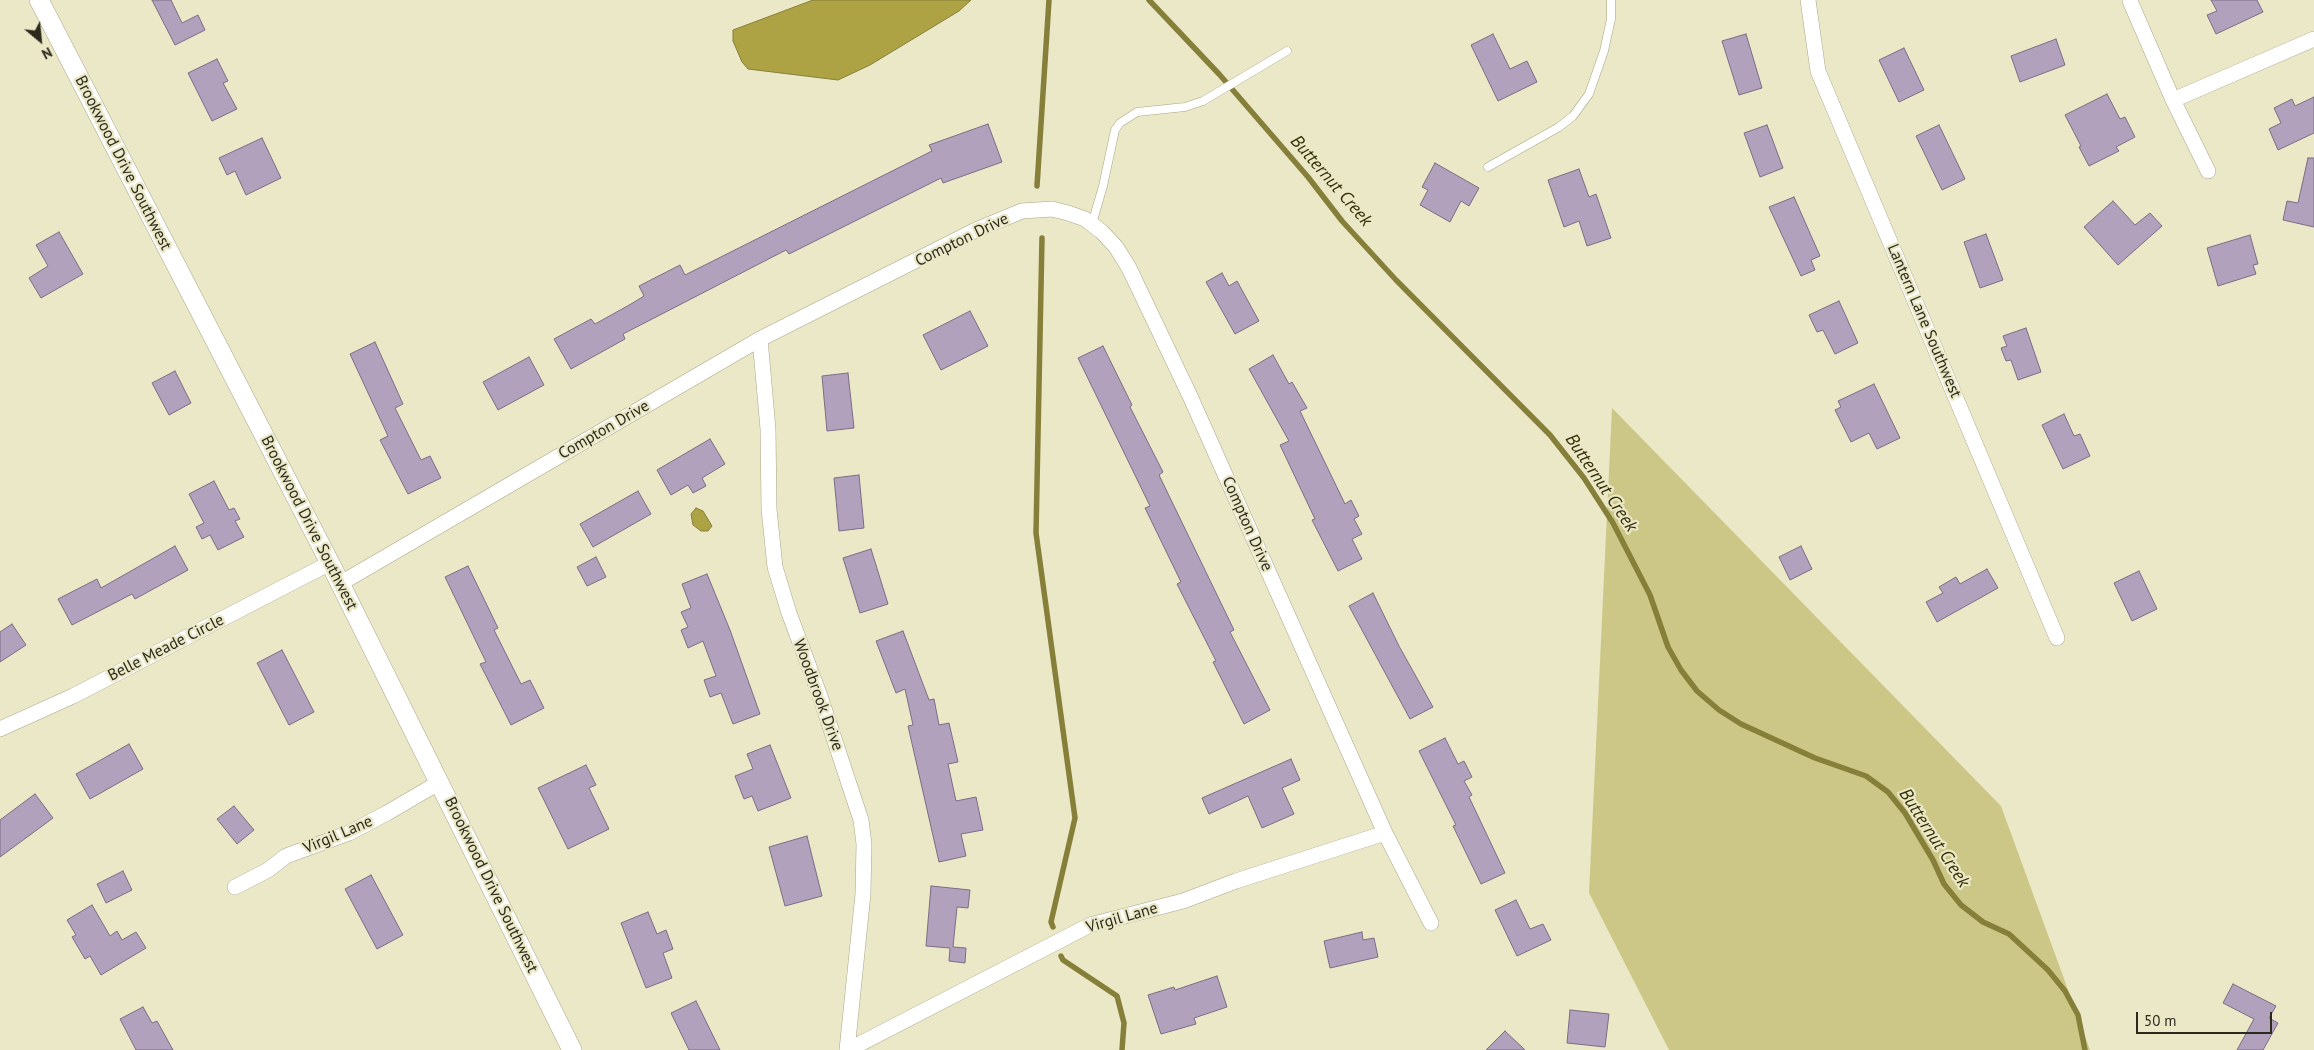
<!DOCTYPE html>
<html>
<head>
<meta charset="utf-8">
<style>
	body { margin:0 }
	#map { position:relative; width:2314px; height:1050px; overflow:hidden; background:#ebe8c7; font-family:"PT Sans",sans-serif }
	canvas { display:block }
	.north { position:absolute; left:15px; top:15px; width:50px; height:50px; -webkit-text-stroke:4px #ebe8c7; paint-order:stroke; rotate:152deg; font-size:14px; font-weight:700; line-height:20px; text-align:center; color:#2b2a1d }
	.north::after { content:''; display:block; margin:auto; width:18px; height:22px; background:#2b2a1d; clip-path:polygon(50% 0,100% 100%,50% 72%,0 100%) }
	.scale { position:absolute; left:2136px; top:1012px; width:136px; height:22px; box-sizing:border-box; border:2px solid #2b2a1d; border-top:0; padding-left:6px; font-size:15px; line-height:18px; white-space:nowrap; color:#2b2a1d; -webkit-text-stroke:4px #ebe8c7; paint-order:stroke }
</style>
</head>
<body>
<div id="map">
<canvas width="2314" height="1050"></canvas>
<div class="north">N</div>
<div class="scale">50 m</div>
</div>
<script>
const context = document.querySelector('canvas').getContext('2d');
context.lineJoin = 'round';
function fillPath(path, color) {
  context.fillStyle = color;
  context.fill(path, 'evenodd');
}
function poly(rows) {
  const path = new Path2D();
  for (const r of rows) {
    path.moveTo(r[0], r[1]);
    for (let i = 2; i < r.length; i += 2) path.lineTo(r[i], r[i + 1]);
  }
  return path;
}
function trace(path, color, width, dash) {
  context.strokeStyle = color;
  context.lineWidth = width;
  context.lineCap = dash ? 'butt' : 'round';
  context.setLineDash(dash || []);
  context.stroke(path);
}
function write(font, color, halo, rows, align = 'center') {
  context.font = font + ' "PT Sans",sans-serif';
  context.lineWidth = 4.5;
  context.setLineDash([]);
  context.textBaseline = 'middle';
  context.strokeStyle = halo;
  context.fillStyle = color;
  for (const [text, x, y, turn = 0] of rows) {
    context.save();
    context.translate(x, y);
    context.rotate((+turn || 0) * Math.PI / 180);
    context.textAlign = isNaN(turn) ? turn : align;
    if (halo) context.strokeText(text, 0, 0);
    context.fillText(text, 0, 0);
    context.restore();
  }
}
const green = poly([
	[1612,408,2001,806,2090,1050,1669,1050,1589,893]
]);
const water = poly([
	[813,0,971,0,959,11,870,65,838,80,748,69,742,62,733,41,733,30,813,0],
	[696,508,703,511,712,526,708,531,701,531,693,525,691,514,696,508]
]);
const stream = poly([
	[1149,0,1219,74,1308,177,1342,221,1396,280,1550,435,1584,478,1613,523,1650,595,1668,647,1681,670,1697,691,1719,710,1741,724,1815,758,1866,776,1888,792,1905,813,1933,860,1944,884,1961,905,1983,922,2009,934,2048,970,2065,991,2078,1015,2085,1050],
	[1037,186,1049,0],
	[1042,238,1036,533,1075,818,1051,922,1053,927],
	[1061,956,1063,960,1117,996,1124,1023,1122,1050]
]);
const building = poly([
	[152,0,171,0,182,23,198,15,205,30,175,45,152,0],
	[2211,0,2257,0,2263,12,2216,34,2207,15,2217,11,2211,0],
	[1493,34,1510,69,1527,61,1537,82,1498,101,1471,45,1493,34],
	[1746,34,1762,88,1739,95,1722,41,1746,34],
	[2056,39,2065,65,2020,82,2011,56,2056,39],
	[1904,48,1924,90,1899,102,1879,60,1904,48],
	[217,59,228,81,223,83,237,109,212,121,188,73,217,59],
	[2107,94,2120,119,2125,117,2135,137,2116,147,2119,151,2089,166,2079,147,2081,146,2065,115,2107,94],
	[2314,97,2314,133,2278,150,2269,129,2281,123,2274,108,2292,99,2295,106,2314,97],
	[988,124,1002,162,943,183,941,178,789,254,786,250,623,334,625,339,571,369,554,339,591,319,595,324,631,304,644,296,639,286,680,265,685,275,932,151,929,145,988,124],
	[1767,125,1783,168,1760,177,1744,133,1767,125],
	[1939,125,1965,179,1942,190,1916,136,1939,125],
	[262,138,281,178,246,195,235,171,227,175,219,158,262,138],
	[2308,158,2314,158,2314,227,2283,220,2287,201,2298,203,2308,158],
	[1435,163,1479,188,1469,206,1461,201,1450,222,1420,205,1428,190,1422,187,1435,163],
	[1579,169,1589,197,1596,194,1611,238,1587,246,1579,221,1564,227,1548,180,1579,169],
	[1794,197,1820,256,1811,260,1815,270,1801,276,1769,207,1794,197],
	[2113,201,2135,225,2150,213,2162,226,2118,265,2084,227,2113,201],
	[59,232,83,274,41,298,29,278,48,266,36,245,59,232],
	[1986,234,2003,280,1980,288,1964,242,1986,234],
	[2250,235,2258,264,2253,265,2256,274,2218,286,2207,248,2250,235],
	[1222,273,1229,286,1237,281,1259,321,1235,334,1206,282,1222,273],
	[1839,301,1858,343,1835,354,1823,330,1817,332,1809,315,1839,301],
	[970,311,988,346,941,370,923,335,970,311],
	[2026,328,2041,372,2018,380,2011,360,2006,361,2001,348,2007,346,2003,336,2026,328],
	[375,342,403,404,395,408,421,460,430,456,441,478,408,494,380,440,388,436,350,354,375,342],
	[1103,346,1132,405,1130,407,1163,472,1159,475,1234,630,1230,632,1270,710,1244,724,1213,662,1216,661,1177,584,1181,582,1145,508,1150,506,1078,358,1103,346],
	[1273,355,1289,384,1292,382,1307,408,1300,411,1345,504,1351,500,1359,516,1354,519,1362,534,1352,539,1362,559,1338,571,1312,520,1315,519,1280,445,1289,441,1249,369,1273,355],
	[529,357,544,385,498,410,483,382,529,357],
	[175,371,191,403,169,415,152,383,175,371],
	[848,373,854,428,827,431,822,376,848,373],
	[1874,384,1900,438,1877,449,1869,433,1851,442,1835,410,1841,407,1838,401,1874,384],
	[2064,414,2074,436,2080,434,2090,456,2063,469,2042,425,2064,414],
	[710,439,725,464,702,478,706,486,693,493,688,485,671,495,657,470,710,439],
	[859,475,864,528,839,531,834,478,859,475],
	[214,481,229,510,234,508,240,519,235,521,244,537,218,550,210,535,202,539,196,527,204,523,189,494,214,481],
	[638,491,651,514,593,547,580,524,638,491],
	[175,546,188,570,135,599,132,594,72,625,58,599,97,579,101,588,175,546],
	[1801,546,1812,569,1790,580,1779,557,1801,546],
	[871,549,888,604,860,613,843,558,871,549],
	[596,557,606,577,587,586,577,567,596,557],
	[468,566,498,628,494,630,521,684,530,680,544,708,511,725,480,664,486,662,445,577,468,566],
	[1987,569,1998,588,1937,622,1926,602,1943,593,1939,587,1956,577,1960,584,1987,569],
	[2139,571,2157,609,2132,621,2114,583,2139,571],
	[707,574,730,630,760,714,733,724,721,693,710,697,704,680,716,676,703,641,688,648,681,630,688,627,681,612,691,608,682,584,707,574],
	[1373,593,1399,646,1433,707,1410,719,1349,606,1373,593],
	[12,624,26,645,0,662,0,632,12,624],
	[903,631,929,700,934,699,939,725,949,723,958,762,948,764,956,801,976,797,983,830,961,834,966,856,939,862,908,726,913,725,905,689,896,693,876,641,903,631],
	[282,650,314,712,289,725,257,663,282,650],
	[1445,738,1458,764,1464,761,1472,777,1464,781,1472,795,1469,797,1505,873,1481,884,1453,826,1456,825,1419,751,1445,738],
	[129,744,143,769,90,799,76,774,129,744],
	[770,745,791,798,758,811,752,796,744,799,735,776,753,769,747,754,770,745],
	[1291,759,1300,780,1282,788,1294,814,1262,828,1248,796,1209,814,1202,798,1291,759],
	[586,765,596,785,589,788,609,829,568,849,538,788,586,765],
	[35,794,53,818,0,857,0,820,35,794],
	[234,806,254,830,237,844,217,819,234,806],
	[807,836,822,896,785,906,769,847,807,836],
	[123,871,132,890,106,903,97,884,123,871],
	[371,875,403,935,377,949,345,889,371,875],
	[931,886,970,890,968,908,957,907,953,947,966,948,965,963,949,961,950,948,926,946,931,886],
	[1516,900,1530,929,1543,924,1551,940,1517,956,1495,910,1516,900],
	[92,905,110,936,117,931,122,940,136,932,146,948,101,975,90,956,85,959,72,937,76,935,67,920,92,905],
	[648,912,657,934,666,930,673,949,663,953,672,978,646,988,621,923,648,912],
	[1362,932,1363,940,1374,938,1378,957,1330,968,1324,941,1362,932],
	[1217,976,1227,1007,1194,1018,1196,1024,1161,1034,1148,995,1174,987,1175,990,1217,976],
	[2233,984,2276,1006,2269,1018,2278,1023,2263,1050,2237,1050,2254,1019,2223,1003,2233,984],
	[696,1001,720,1050,689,1050,671,1013,696,1001],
	[143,1007,152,1023,157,1021,173,1050,136,1050,120,1019,143,1007],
	[1570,1010,1609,1014,1605,1047,1567,1043,1570,1010],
	[1505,1031,1525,1050,1486,1050,1505,1031]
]);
const service = poly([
	[1488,167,1559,127,1573,116,1589,94,1604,51,1611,19,1611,0],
	[1092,224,1103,186,1115,130,1120,123,1137,112,1185,107,1203,101,1287,51]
]);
const minor = poly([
	[1808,0,1818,71,2057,638],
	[2130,1,2173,100,2208,171],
	[2173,100,2314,39],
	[760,339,768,429,769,509,775,567,789,613,820,696,861,820,864,844,863,894,847,1050],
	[341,583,760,339,976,230,1022,211,1052,209,1068,213,1085,219,1102,232,1116,247,1129,268,1190,396,1385,833,1431,923],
	[0,729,73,696,330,563],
	[235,887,268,870,286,856,349,833,387,813,440,782],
	[848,1050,1090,925,1183,901,1236,881,1385,833]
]);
const tertiary = poly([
	[39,0,330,563,572,1050]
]);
const streetNames = [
	["Brookwood Drive Southwest",123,163,63],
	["Compton Drive",962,240,-26],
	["Lantern Lane Southwest",1924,321,67],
	["Compton Drive",604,430,-30],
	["Brookwood Drive Southwest",309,523,63],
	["Compton Drive",1247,524,66],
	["Belle Meade Circle",166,648,-27],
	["Woodbrook Drive",818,695,70],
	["Virgil Lane",338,835,-23],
	["Brookwood Drive Southwest",491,885,64],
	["Virgil Lane",1122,918,-16]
];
const waterNames = [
	["Butternut Creek",1331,181,49],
	["Butternut Creek",1601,483,56],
	["Butternut Creek",1934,838,57]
];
fillPath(green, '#cdc787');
fillPath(water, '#ada345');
trace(water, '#867f39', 1);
trace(stream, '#867f39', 5.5);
fillPath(building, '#b2a1bc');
trace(building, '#7c6c85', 1);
trace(service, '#a9a688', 9);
trace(minor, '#a9a688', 16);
trace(tertiary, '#a9a688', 20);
trace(service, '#fff', 8);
trace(minor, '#fff', 15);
trace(tertiary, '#fff', 19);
write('16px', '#2b2a1d', '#ebe8c7', streetNames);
write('italic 18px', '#342f06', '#ebe8c7', waterNames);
</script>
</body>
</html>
